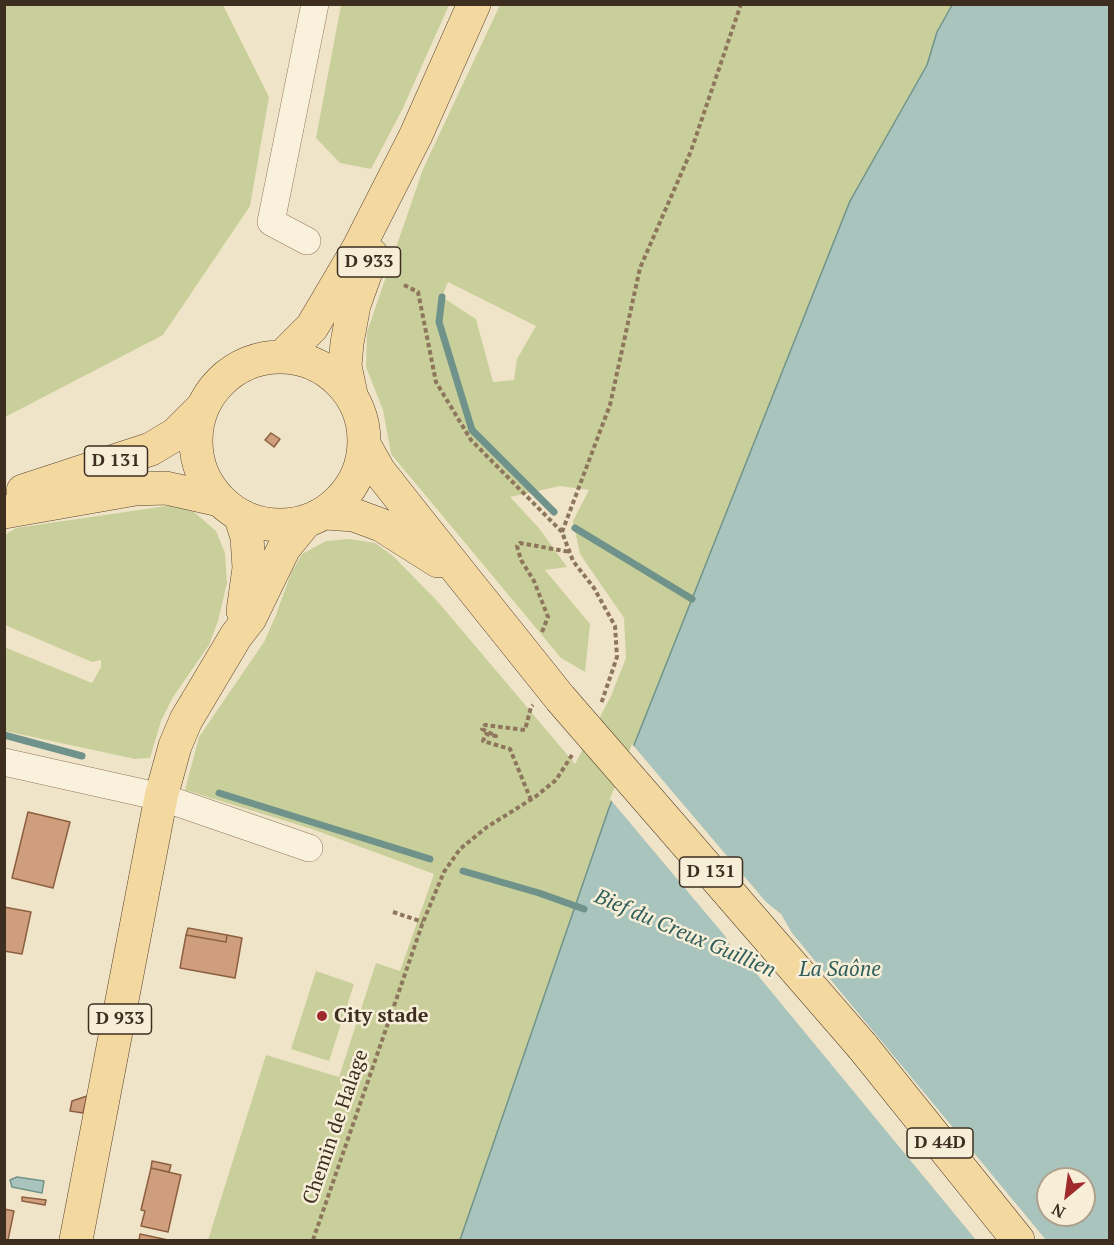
<!DOCTYPE html>
<html>
<head>
<meta charset="utf-8">
<style>
	body { margin:0 }
	#map { position:relative; width:1114px; height:1245px; overflow:hidden; background:#f0e4c8; font-family:"PT Serif",serif }
	canvas { display:block }
	.frame { position:absolute; inset:0; border:6px solid #3d2e20; pointer-events:none }
	.north { position:absolute; left:1036px; top:1167px; width:60px; height:60px; box-sizing:border-box; background:#f7eed8; border:2px solid #ada18e; border-radius:50%; rotate:209deg; font-size:16px; font-weight:700; line-height:24px; text-align:center; color:#3d2e20 }
	.north::after { content:''; display:block; margin:auto; width:21px; height:27px; background:#9e2a2b; clip-path:polygon(50% 0,100% 100%,50% 72%,0 100%) }
</style>
</head>
<body>
<div id="map">
<canvas width="1114" height="1245"></canvas>
<div class="frame"></div>
<div class="north">N</div>
</div>
<script>
const context = document.querySelector('canvas').getContext('2d');
context.lineJoin = 'round';
function fillPath(path, color) {
  context.fillStyle = color;
  context.fill(path, 'evenodd');
}
function poly(rows) {
  const path = new Path2D();
  for (const r of rows) {
    if (r.length === 3) {
      path.moveTo(r[0] + r[2], r[1]);
      path.arc(r[0], r[1], r[2], 0, 2 * Math.PI);
      continue;
    }
    path.moveTo(r[0], r[1]);
    for (let i = 2; i < r.length; i += 2) path.lineTo(r[i], r[i + 1]);
  }
  return path;
}
function trace(path, color, width, dash) {
  context.strokeStyle = color;
  context.lineWidth = width;
  context.lineCap = dash ? 'butt' : 'round';
  context.setLineDash(dash || []);
  context.stroke(path);
}
function write(font, color, halo, rows, align = 'center') {
  context.font = font + ' "PT Serif",serif';
  context.lineWidth = 5;
  context.setLineDash([]);
  context.textBaseline = 'middle';
  context.strokeStyle = halo;
  context.fillStyle = color;
  for (const [text, x, y, turn = 0] of rows) {
    context.save();
    context.translate(x, y);
    context.rotate((+turn || 0) * Math.PI / 180);
    context.textAlign = isNaN(turn) ? turn : align;
    if (halo) context.strokeText(text, 0, 0);
    context.fillText(text, 0, 0);
    context.restore();
  }
}
const green = poly([
	[5,4,223,5,269,97,250,206,163,335,5,417],
	[341,5,449,5,403,108,371,169,340,163,316,138],
	[500,5,952,5,937,32,927,65,850,201,609,808,460,1240,208,1240,266,1055,339,1077,376,963,400,971,434,874,312,829,185,790,199,737,264,642,276,615,291,573,302,554,326,541,349,539,375,543,393,556,439,603,575,764,611,696,626,658,624,618,580,554,573,521,589,490,560,486,510,497,539,528,567,567,545,570,590,624,585,672,561,658,391,454,383,410,366,367,367,332,423,169],
	[448,282,536,326,517,359,514,380,493,382,476,319,442,297],
	[173,505,194,512,216,531,225,553,227,583,218,621,209,645,173,697,161,721,150,758,135,759,5,731,4,647,92,683,101,667,101,660,92,662,5,625,5,535,16,528],
	[316,971,354,984,329,1061,291,1049]
]);
const water = poly([
	[952,5,1109,5,1109,1240,460,1240,609,808,850,201,927,65,937,32,952,5],
	[1048,1179,1084,1179,1084,1215,1048,1215,1048,1179],
	[17,1177,44,1181,42,1193,12,1187,10,1180,17,1177]
]);
const pier = poly([
	[632,744,766,902,781,914,792,933,1046,1240,976,1240,751,967,735,954,725,936,610,799]
]);
const stream = poly([
	[442,297,439,322,472,430,554,512],
	[575,528,692,599],
	[4,735,82,756],
	[219,793,430,859],
	[463,871,539,893,584,909]
]);
const building = poly([
	[271,433,280,439,274,447,265,440,271,433],
	[28,812,70,822,53,888,12,878,28,812],
	[4,907,31,912,22,954,4,951,4,907],
	[188,928,227,935,226,942,186,935,188,928],
	[186,935,226,942,227,935,242,938,235,978,180,968,186,935],
	[87,1096,83,1113,70,1111,72,1101,87,1096],
	[152,1161,171,1165,169,1172,151,1168,152,1161],
	[151,1168,181,1175,168,1232,141,1226,145,1211,141,1210,151,1168],
	[22,1197,46,1200,45,1205,22,1201,22,1197],
	[4,1209,14,1211,8,1240,4,1240,4,1209],
	[140,1234,168,1240,139,1240,140,1234]
]);
const path = poly([
	[404,285,418,292,436,382,471,440,562,532,573,561,594,588,615,626,617,657,601,704],
	[562,532,610,405,640,268,691,151,741,4],
	[542,632,548,617,534,581,521,560,517,546,520,543,570,552],
	[531,800,510,749,483,741,486,734,496,736,482,729,485,725,525,730,531,707,533,705],
	[393,912,423,922],
	[313,1240,423,922,444,872,460,849,487,827,535,797,556,780,572,755]
]);
const street = poly([
	[307,241,271,222,315,4],
	[4,762,161,797,309,848]
]);
const primary = poly([
	[283,356,312,327,358,249,416,135,474,4],
	[280,441,84],
	[351,394,345,366,347,343,354,305,372,255],
	[365,446,379,471,420,523,560,698],
	[23,491,151,449,176,434,201,409],
	[4,512,135,489,166,488,219,500],
	[325,513,354,515,381,525,438,561],
	[240,515,247,537,249,568,243,611],
	[862,1046,1018,1240],
	[76,1240,161,797,175,746,186,720,236,636,250,618,284,548,306,521]
]);
const primaryBridge = poly([
	[560,698,862,1046]
]);
const markers = [
	[322,1016,6,"#9e2a2b"]
];
const shields = [
	[369,262,63],
	[116,461,63],
	[711,872,63],
	[120,1019,63],
	[940,1143,66]
];
const shieldNames = [
	["D 933",369,262],
	["D 131",116,461],
	["D 131",711,872],
	["D 933",120,1019],
	["D 44D",940,1143]
];
const poiNames = [
	["City stade",334,1016]
];
const streetNames = [
	["Chemin de Halage",336,1127,-71]
];
const waterNames = [
	["Bief du Creux Guillien",685,934,23],
	["La Saône",840,970]
];
fillPath(green, '#c9cf9b');
fillPath(water, '#a9c4bc');
trace(water, '#6f938a', 1.5);
fillPath(pier, '#f0e4c8');
trace(stream, '#6f938a', 7);
fillPath(building, '#cf9f7d');
trace(building, '#8d5f41', 1.5);
trace(street, '#8d765c', 28);
trace(primary, '#5b4430', 34);
trace(path, '#8d765c', 4, [4.5, 3]);
trace(street, '#faf1dc', 27);
trace(primary, '#f3d9a0', 33);
trace(primaryBridge, '#5b4430', 34, []);
trace(primaryBridge, '#f3d9a0', 33);
for (const [x, y, r, color] of markers) {
  const dot = new Path2D();
  dot.arc(x, y, r, 0, 2 * Math.PI);
  context.fillStyle = color;
  context.fill(dot);
  trace(dot, '#f7eed8', 2);
}
for (const [x, y, w] of shields) {
  const box = new Path2D();
  box.roundRect(x - w / 2, y - 15, w, 30, 4.5);
  context.fillStyle = '#f7eed8';
  context.fill(box);
  trace(box, '#3d2e20', 1.5);
}
write('bold 18px', '#3d2e20', null, shieldNames);
write('bold 20px', '#3d2e20', '#f7eed8', poiNames, 'left');
write('20px', '#3d2e20', '#f7eed8', streetNames);
write('italic 21px', '#2f5d5a', '#f7eed8', waterNames);
</script>
</body>
</html>
